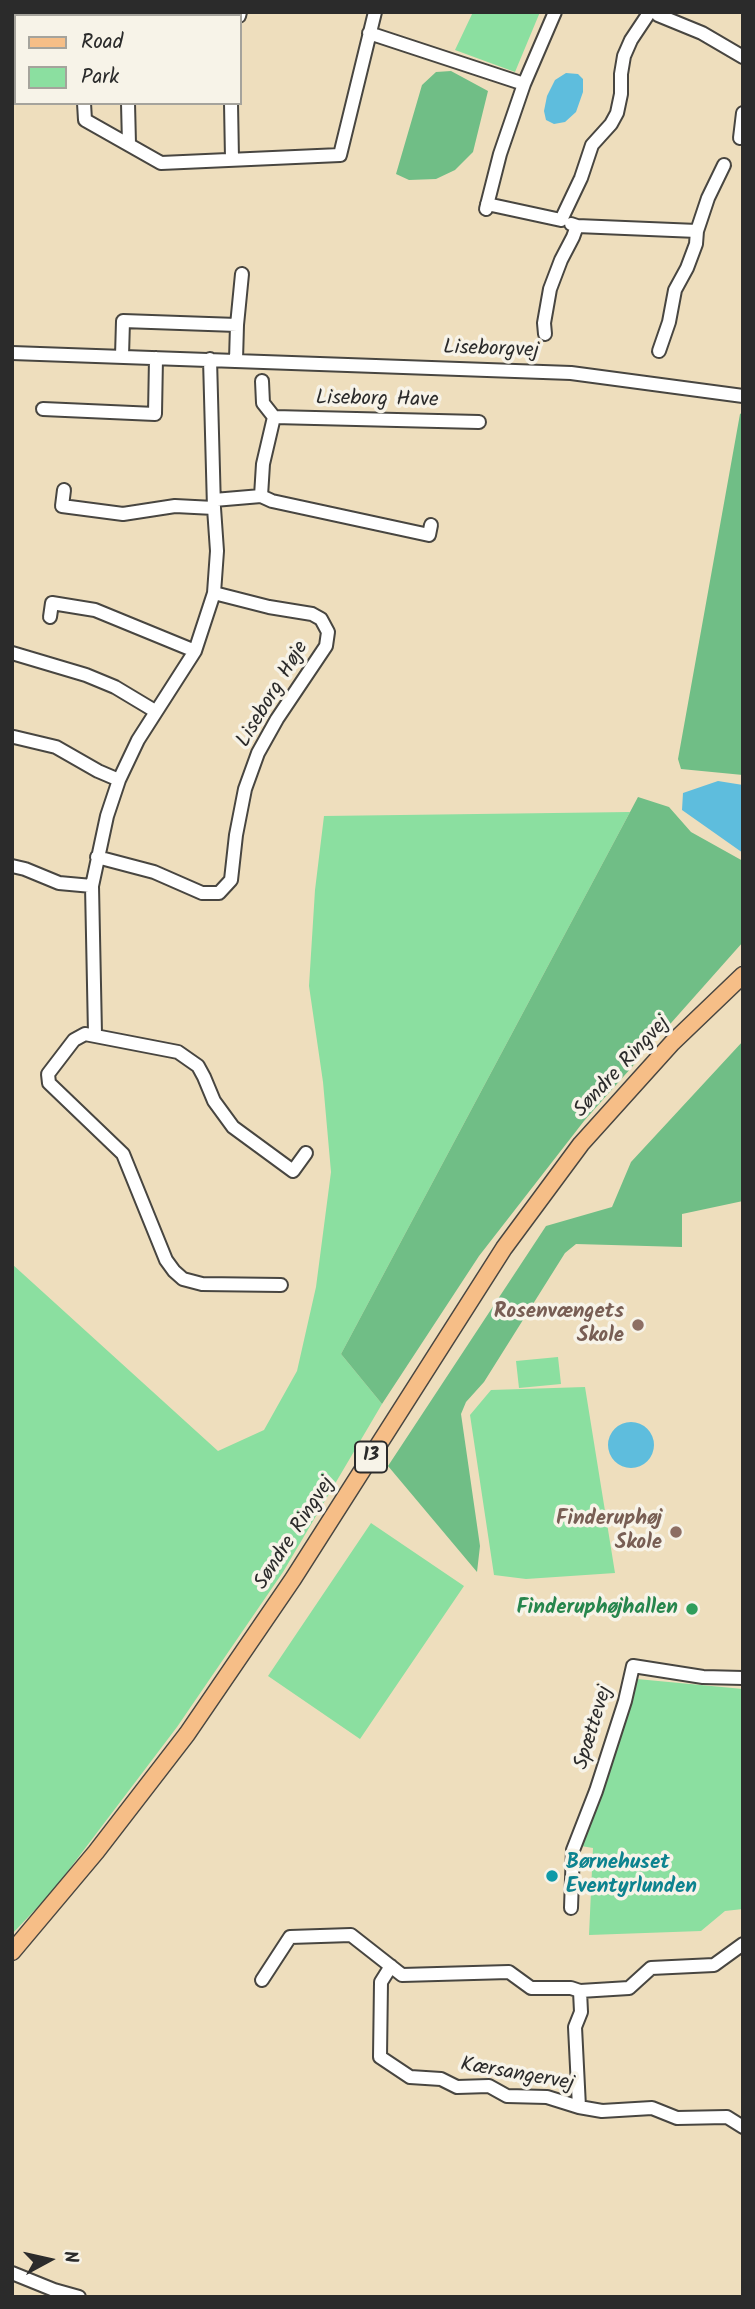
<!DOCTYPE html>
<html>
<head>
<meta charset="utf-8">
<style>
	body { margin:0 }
	#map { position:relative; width:755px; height:2309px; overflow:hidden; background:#eedebd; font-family:Kalam,sans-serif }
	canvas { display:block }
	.frame { position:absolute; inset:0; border:14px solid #2b2b2b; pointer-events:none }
	.legend { position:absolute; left:14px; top:14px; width:228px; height:91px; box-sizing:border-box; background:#f7f3e8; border:2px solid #a5a39c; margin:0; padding:9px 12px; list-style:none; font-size:21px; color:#2b2b2b }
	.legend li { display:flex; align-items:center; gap:14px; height:35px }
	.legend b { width:35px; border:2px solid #a5a39c }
	.north { position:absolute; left:14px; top:2225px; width:70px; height:70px; -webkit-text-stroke:5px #f7f3e8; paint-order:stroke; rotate:82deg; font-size:19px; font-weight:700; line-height:28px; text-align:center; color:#2b2b2b }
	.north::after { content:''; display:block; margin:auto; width:24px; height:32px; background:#2b2b2b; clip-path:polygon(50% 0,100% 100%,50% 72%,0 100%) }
</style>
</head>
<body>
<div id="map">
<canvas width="755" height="2309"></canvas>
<div class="frame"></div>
<ul class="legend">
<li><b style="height:9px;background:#f6be87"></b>Road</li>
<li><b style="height:19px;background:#8bdfa0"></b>Park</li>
</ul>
<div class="north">N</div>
</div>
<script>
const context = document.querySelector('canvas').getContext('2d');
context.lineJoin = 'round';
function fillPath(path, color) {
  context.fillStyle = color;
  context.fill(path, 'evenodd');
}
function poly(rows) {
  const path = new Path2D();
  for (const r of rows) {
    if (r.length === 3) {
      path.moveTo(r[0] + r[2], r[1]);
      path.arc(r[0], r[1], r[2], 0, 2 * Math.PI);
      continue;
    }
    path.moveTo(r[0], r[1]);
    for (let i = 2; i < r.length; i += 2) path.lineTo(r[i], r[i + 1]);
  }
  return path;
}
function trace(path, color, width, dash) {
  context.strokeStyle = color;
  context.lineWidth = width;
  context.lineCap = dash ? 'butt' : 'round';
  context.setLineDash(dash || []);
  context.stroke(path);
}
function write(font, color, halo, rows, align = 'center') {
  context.font = font + ' Kalam,sans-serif';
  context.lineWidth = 7;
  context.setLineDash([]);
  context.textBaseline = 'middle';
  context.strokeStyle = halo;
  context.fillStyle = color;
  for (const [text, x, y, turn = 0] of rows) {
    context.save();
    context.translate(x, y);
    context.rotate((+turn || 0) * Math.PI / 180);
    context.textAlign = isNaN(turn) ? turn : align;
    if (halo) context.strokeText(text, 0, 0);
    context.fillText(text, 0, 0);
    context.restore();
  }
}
const green = poly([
	[473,12,540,12,515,72,455,50],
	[630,812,341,1354,382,1404,283,1572,177,1727,52,1892,12,1934,12,1264,218,1451,264,1430,297,1371,316,1287,331,1172,323,1082,309,986,315,890,324,816],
	[558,1357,561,1384,519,1388,516,1361],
	[585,1387,615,1573,526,1579,494,1575,470,1415,491,1390],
	[371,1523,464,1586,360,1739,268,1676],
	[637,1679,743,1689,743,1909,725,1911,701,1931,589,1935,593,1848,581,1846]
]);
const forest = poly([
	[451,71,488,91,473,152,455,170,436,179,409,180,396,174,422,85,436,72],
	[743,412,743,775,681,769,678,759,740,414],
	[638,797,669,807,691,832,743,861,743,942,584,1121,479,1256,382,1404,341,1354],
	[743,1041,743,1201,682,1214,682,1247,576,1244,565,1253,484,1382,466,1402,461,1414,480,1546,477,1572,388,1466,546,1226,612,1207,631,1162]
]);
const water = poly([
	[566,73,578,74,583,79,583,92,576,112,565,122,554,124,546,120,544,111,547,96,555,80],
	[718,781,743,785,743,853,682,810,683,793],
	[631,1445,23]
]);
const minor = poly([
	[658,15,702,33,743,57],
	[239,16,240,12],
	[369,33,524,84],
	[84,103,85,120,161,163,340,155,375,12],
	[128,103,129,144],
	[231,103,232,159],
	[740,138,743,113],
	[487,204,561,220,581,178,592,145,611,124,617,113,621,94,621,74,624,56,631,40,649,13],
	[486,209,500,154,524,84,555,12],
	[577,226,697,231,696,244,687,268,675,290,669,322,659,351],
	[697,231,708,198,724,165],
	[237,325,242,274],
	[545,334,544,323,550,289,561,260,573,237,577,226,571,224],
	[12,353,571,373,743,396],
	[122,356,123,321,237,325,236,360],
	[43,409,155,414,156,358],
	[274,417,479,422],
	[64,490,62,506,123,514,175,506,214,508],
	[261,496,263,464,274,417,263,403,262,381],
	[214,500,261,496,272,501,429,535,431,525],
	[50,617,52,603,95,610,195,651],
	[12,653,86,675,115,687,155,711],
	[14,737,56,747,98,771,119,780],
	[97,857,154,872,202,893,219,893,231,880,236,835,245,789,258,753,277,719,326,646,328,632,321,619,312,614,269,607,214,593],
	[12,866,25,869,59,883,92,886],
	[95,1034,92,886,107,816,119,780,138,740,195,651,214,593,217,551,214,508,210,359],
	[281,1285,202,1284,183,1279,174,1271,166,1260,123,1154,49,1083,48,1074,74,1040,85,1034,178,1052,198,1066,204,1077,214,1101,233,1127,293,1171,306,1153],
	[571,1908,573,1850,596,1791,625,1701,633,1666,703,1677,743,1678],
	[391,1966,381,1982,380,2057,410,2077,441,2079,457,2087,489,2086,507,2096,547,2097,579,2107,602,2111,652,2108,677,2118,727,2117,743,2127],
	[262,1980,290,1937,351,1935,402,1975,509,1972,531,1988,571,1988,580,1991,629,1988,651,1968,714,1965,743,1944],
	[579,2107,575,2027,581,2012,580,1991],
	[12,2273,54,2290,79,2297]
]);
const major = poly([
	[12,1952,96,1852,187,1734,293,1579,504,1248,581,1144,672,1043,743,975]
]);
const markers = [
	[638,1325,7,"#8d6e63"],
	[676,1532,7,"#8d6e63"],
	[692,1609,7,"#2e9e5b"],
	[552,1876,7,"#0f9aa8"]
];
const shields = [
	[371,1457,32]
];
const shieldNames = [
	["13",371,1457]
];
const streetNames = [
	["Liseborgvej",491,351,2],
	["Liseborg Have",377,401,1],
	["Liseborg Høje",274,695,-59],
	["Søndre Ringvej",623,1068,-47],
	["Søndre Ringvej",296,1534,-57],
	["Spættevej",595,1728,-73],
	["Kærsangervej",517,2076,10]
];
const educationNames = [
	["Rosenvængets",624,1313],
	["Skole",624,1337],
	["Finderuphøj",662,1520],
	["Skole",662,1544]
];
const leisureNames = [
	["Finderuphøjhallen",678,1609]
];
const cultureNames = [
	["Børnehuset",566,1864],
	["Eventyrlunden",566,1888]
];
fillPath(green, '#8bdfa0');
fillPath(forest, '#70be86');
fillPath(water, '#5ebddd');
trace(minor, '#484641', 16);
trace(major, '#484641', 19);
trace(minor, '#fff', 12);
trace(major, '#f6be87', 16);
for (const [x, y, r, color] of markers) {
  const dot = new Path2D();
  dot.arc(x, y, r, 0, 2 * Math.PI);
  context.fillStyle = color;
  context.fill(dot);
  trace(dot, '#f7f3e8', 2.5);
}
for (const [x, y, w] of shields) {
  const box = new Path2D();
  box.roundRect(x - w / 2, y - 15.5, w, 31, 5);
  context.fillStyle = '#f7f3e8';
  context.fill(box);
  trace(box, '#2b2b2b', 2);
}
write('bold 19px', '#2b2b2b', null, shieldNames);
write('21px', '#2b2b2b', '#f7f3e8', streetNames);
write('bold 21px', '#785e54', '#f7f3e8', educationNames, 'right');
write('bold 21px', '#27864d', '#f7f3e8', leisureNames, 'right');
write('bold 21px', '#0d838f', '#f7f3e8', cultureNames, 'left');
</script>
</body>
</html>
